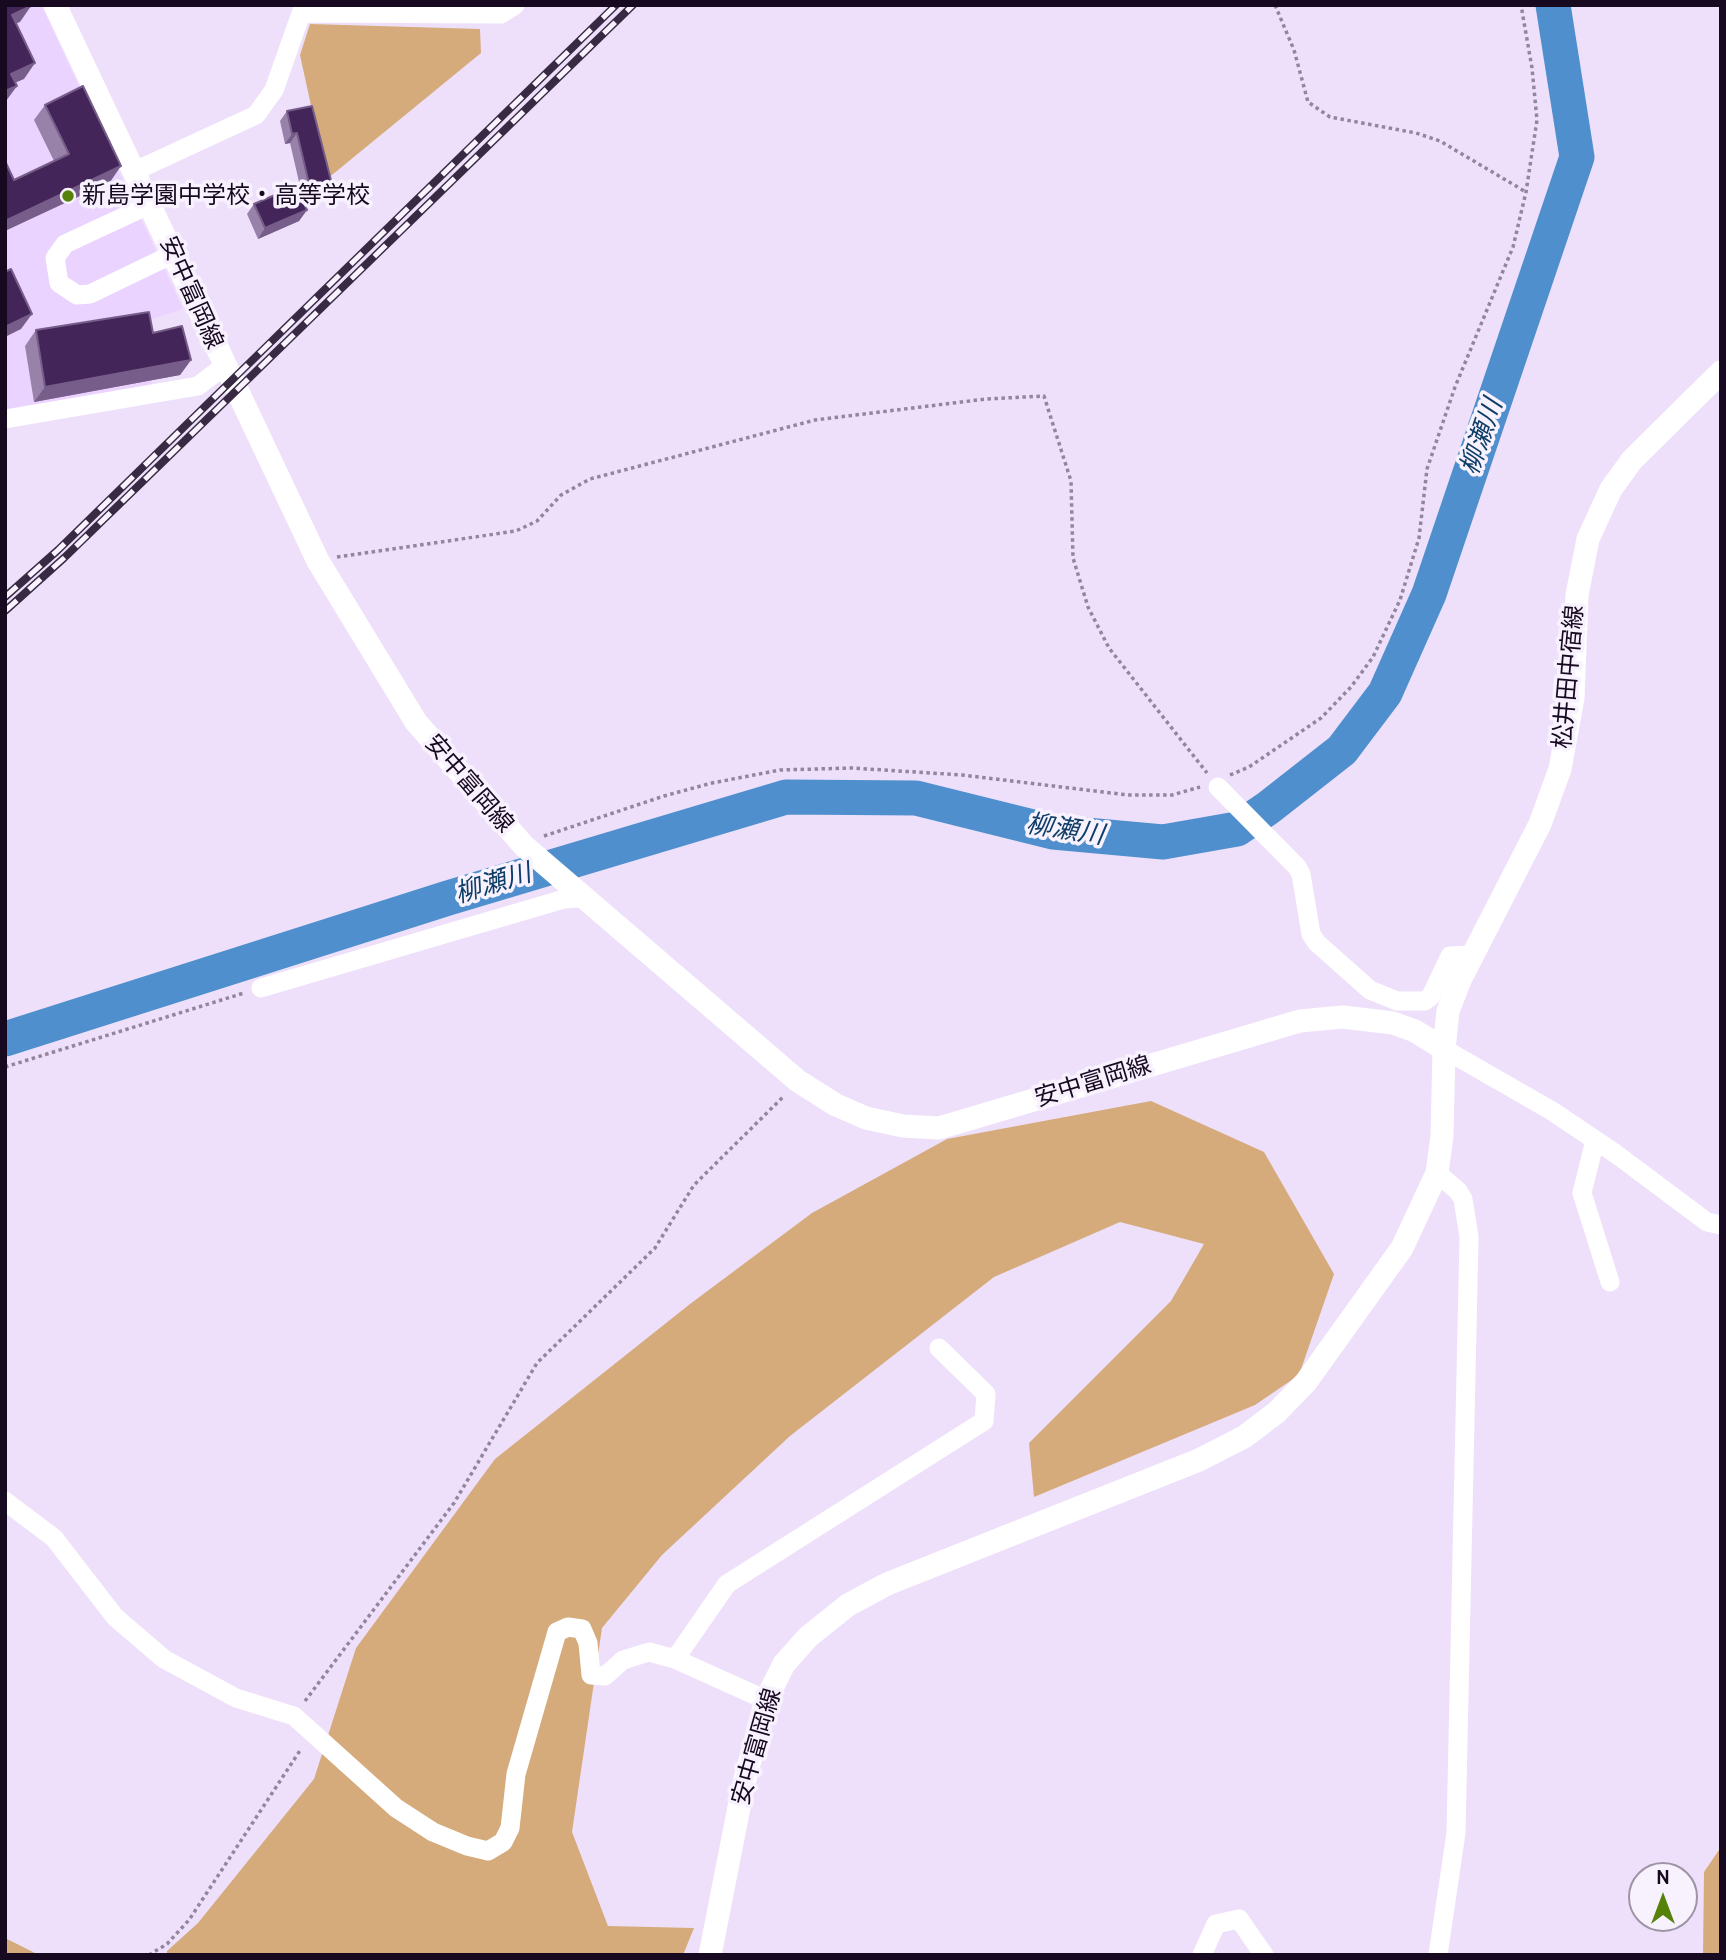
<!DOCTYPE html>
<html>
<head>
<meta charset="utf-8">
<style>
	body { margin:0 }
	#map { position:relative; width:1726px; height:1960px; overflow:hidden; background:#eee0fa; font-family:Cabin,sans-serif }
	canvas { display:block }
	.frame { position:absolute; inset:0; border:7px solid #170920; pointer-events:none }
	.north { position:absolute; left:1628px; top:1862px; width:70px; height:70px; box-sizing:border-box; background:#f8f1fe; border:2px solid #9e94a5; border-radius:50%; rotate:0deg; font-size:19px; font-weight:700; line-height:28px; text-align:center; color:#170920 }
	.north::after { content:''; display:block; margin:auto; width:24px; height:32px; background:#57820a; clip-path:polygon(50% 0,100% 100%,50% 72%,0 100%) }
</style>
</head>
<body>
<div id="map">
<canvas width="1726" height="1960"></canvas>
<div class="frame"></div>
<div class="north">N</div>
</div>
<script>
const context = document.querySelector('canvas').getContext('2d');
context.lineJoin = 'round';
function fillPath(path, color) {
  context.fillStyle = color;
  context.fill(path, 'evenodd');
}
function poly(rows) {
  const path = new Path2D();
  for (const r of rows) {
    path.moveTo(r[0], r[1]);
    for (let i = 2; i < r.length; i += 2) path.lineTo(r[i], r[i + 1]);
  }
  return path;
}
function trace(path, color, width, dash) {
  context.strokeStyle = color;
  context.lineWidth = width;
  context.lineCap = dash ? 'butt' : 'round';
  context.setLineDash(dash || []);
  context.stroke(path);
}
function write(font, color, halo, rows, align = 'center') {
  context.font = font + ' Cabin,"Noto Sans JP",sans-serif';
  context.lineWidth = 7;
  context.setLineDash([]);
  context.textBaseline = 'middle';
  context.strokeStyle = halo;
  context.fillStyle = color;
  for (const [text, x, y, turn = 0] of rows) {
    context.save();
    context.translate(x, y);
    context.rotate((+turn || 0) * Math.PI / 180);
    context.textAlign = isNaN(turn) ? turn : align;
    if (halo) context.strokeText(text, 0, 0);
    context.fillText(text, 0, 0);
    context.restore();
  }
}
const built = poly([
	[5,5,41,5,183,309,140,323,152,387,5,412]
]);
const green = poly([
	[310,24,480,29,481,53,327,179,300,55],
	[1151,1101,1264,1152,1334,1274,1299,1375,1255,1405,1034,1497,1029,1443,1171,1301,1204,1244,1120,1222,994,1277,790,1436,662,1555,602,1628,572,1832,608,1926,694,1928,683,1955,167,1955,167,1951,198,1923,314,1779,356,1648,495,1459,690,1304,812,1213,947,1139],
	[1721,1847,1721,1955,1703,1955,1704,1872],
	[5,1938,39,1955,5,1955]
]);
const river = poly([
	[5,1039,448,898,786,797,916,798,1053,832,1163,842,1237,829,1268,808,1342,750,1385,693,1429,594,1577,157,1553,5]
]);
const path = poly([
	[1275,5,1294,50,1308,102,1330,117,1416,133,1440,141,1526,192],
	[337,557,516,531,537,521,561,495,590,479,815,420,986,399,1044,396,1071,481,1073,558,1088,607,1109,648,1207,773],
	[1230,775,1249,767,1321,718,1351,687,1373,657,1400,600,1419,538,1427,469,1455,387,1513,247,1526,192,1537,120,1532,68,1521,5],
	[544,836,664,796,712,783,780,770,852,768,962,775,1128,795,1172,795,1200,787],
	[5,1067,244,993],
	[305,1701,454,1503,537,1363,655,1248,694,1185,784,1096],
	[149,1955,167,1944,189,1920,301,1749]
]);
const minor = poly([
	[302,13,501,14,515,5],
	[135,171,256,115,274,90,304,5],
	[151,204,65,244,55,258,59,283,77,295,90,294,173,254],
	[5,419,198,386,224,366],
	[1218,787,1297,867,1301,874,1311,934,1317,943,1370,990,1397,1001,1425,1001,1431,996,1450,956,1472,955],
	[261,988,564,899,582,898],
	[1444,1049,1552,1111,1616,1154,1707,1222,1721,1225],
	[1595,1140,1582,1193,1610,1282],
	[1437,1173,1458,1191,1463,1199,1469,1237,1456,1833,1438,1955],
	[5,1501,54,1538,115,1617,164,1659,236,1698,294,1716,396,1808,433,1832,467,1846,488,1851,503,1842,510,1828,516,1774,557,1632,568,1627,582,1629,588,1643,591,1675,605,1676,623,1660,649,1652,675,1659,766,1700],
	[675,1659,727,1584,984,1421,986,1394,939,1348],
	[1202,1955,1216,1924,1239,1919,1264,1955]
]);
const major = poly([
	[55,5,318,561,416,722,524,846,798,1081,836,1105,866,1118,903,1126,939,1128,1300,1021,1343,1017,1393,1023,1415,1031,1444,1049],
	[710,1955,743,1787,766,1700,784,1664,808,1637,848,1605,887,1584,1199,1460,1244,1437,1277,1412,1306,1382,1402,1248,1437,1173,1442,1136,1444,1049,1448,1011,1460,980,1540,824,1560,769,1573,698,1577,595,1588,539,1611,489,1632,460,1721,372]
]);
const rail = poly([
	[5,597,58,550,616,5],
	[5,611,64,558,633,5]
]);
const wall = poly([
	[45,105,110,182,14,180,54,161,34,120],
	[287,111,332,184,324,194,303,199,290,143,285,144,280,121],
	[254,204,307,210,299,221,258,239,247,214],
	[36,330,153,333,191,360,180,375,34,402,25,346]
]);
const shadedWall = poly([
	[31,6,20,22,5,28,12,15],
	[35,63,24,79,5,87,11,74],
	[17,86,6,101,5,101,5,91],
	[297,133,290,143,285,144,292,134],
	[121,166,110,182,5,231,5,221],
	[332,184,324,194,303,199,310,188],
	[307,210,299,221,258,239,265,228],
	[32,314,21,329,5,337,5,327],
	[191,360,180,375,34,402,45,387]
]);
const building = poly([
	[5,5,30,5,31,6,12,15,35,63,11,74,17,86,5,91,5,5],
	[83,86,121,166,5,221,5,161,14,180,69,154,45,105,83,86],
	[312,106,332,184,310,188,297,133,292,134,287,111,312,106],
	[296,186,307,210,265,228,254,204,296,186],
	[11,269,32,314,5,327,5,272,11,269],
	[149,312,153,333,182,326,191,360,45,387,36,330,149,312]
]);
const markers = [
	[68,196,7,"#57820a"]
];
const poiNames = [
	["新島学園中学校・高等学校",82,196]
];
const streetNames = [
	["安中富岡線",191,293,66],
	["松井田中宿線",1569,677,-85],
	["安中富岡線",469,784,49],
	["安中富岡線",1093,1082,-17],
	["安中富岡線",757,1747,-74]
];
const waterNames = [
	["柳瀬川",1482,437,-71],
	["柳瀬川",1065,830,9],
	["柳瀬川",493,884,-17]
];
fillPath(built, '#ead3fe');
fillPath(green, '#d5ab7c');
trace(river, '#4f8fcd', 35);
trace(path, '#93859e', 3.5, [3.5, 3.5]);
trace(minor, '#fff', 19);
trace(major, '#fff', 23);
trace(rail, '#382a42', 8);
trace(rail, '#f8f1fe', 5, [16]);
fillPath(wall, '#9982aa');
fillPath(shadedWall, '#775d89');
fillPath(building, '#442559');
trace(building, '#775d89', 2);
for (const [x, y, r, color] of markers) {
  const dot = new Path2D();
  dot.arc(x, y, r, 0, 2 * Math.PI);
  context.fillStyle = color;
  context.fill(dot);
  trace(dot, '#f8f1fe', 2.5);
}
write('24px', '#170920', '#f8f1fe', poiNames, 'left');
write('24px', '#170920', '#f8f1fe', streetNames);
write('italic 26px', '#0e3e67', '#f8f1fe', waterNames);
</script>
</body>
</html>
